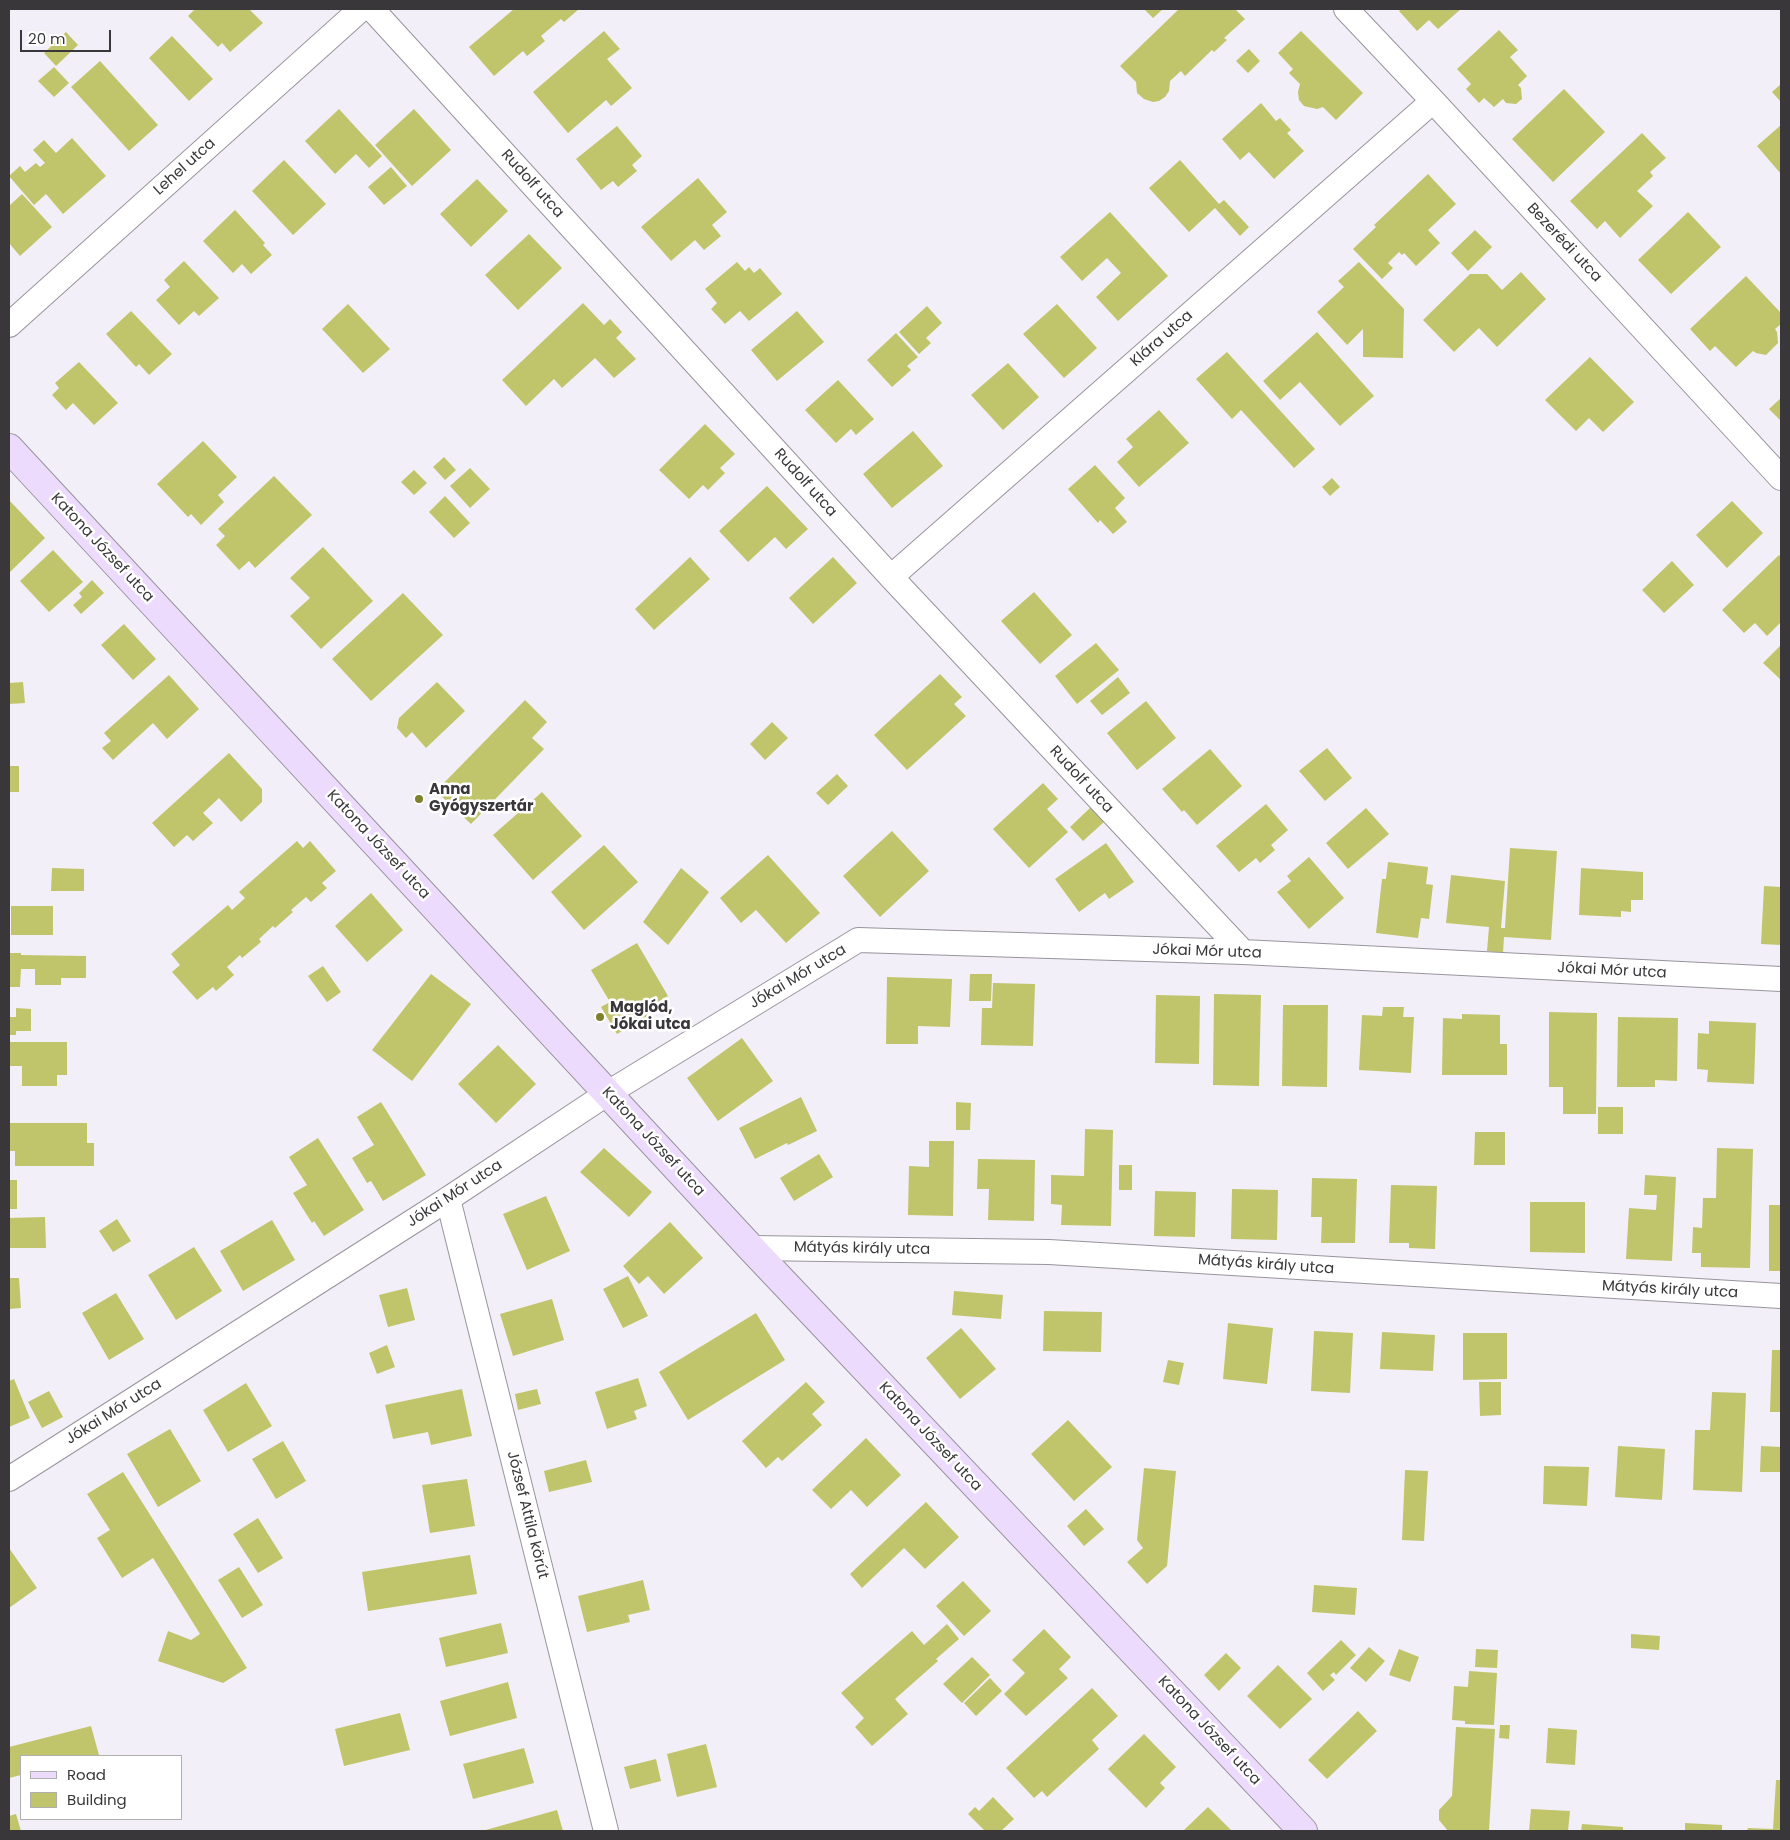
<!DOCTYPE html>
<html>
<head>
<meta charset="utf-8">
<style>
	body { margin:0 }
	#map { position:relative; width:1790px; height:1840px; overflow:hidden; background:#f3eff8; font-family:Poppins,sans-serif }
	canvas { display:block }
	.frame { position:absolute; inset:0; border:10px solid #39373a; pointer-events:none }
	.legend { position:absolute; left:20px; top:1755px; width:162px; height:65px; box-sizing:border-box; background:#fff; border:1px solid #b0afb0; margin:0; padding:6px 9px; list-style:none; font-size:15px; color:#39373a }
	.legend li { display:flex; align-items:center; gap:10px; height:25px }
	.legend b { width:25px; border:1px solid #b0afb0 }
	.scale { position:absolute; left:20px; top:30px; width:91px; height:22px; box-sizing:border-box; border:2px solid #39373a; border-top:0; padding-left:6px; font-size:15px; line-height:18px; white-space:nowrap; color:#39373a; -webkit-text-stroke:4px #fff; paint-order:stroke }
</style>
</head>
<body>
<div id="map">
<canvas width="1790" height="1840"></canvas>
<div class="frame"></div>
<ul class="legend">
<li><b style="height:6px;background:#eddbfe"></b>Road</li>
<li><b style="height:14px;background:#c0c56b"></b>Building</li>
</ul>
<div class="scale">20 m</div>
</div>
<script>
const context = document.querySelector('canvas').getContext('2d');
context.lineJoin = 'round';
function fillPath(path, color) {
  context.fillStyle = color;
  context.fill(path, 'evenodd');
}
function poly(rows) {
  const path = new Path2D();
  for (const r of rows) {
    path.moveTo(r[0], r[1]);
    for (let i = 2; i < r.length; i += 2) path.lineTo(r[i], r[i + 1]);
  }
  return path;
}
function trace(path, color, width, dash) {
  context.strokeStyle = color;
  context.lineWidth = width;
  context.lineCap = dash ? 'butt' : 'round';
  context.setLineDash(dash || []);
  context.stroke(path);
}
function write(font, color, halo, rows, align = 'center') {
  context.font = font + ' Poppins,sans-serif';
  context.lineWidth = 5;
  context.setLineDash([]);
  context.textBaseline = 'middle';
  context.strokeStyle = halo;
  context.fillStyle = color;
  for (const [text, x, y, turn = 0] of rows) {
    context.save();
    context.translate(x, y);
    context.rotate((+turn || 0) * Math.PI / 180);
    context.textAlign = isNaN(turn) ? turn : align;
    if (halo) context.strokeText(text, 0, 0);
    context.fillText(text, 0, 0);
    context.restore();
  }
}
const building = poly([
	[195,9,249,9,263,23,230,52,222,43,218,47,188,16],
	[514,9,579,9,564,22,561,19,541,36,545,41,527,56,523,51,494,76,469,47],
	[1144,9,1163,9,1153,18],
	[1179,9,1235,9,1245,19,1224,38,1227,40,1214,52,1212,50,1185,76,1181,71,1170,81,1169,91,1165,97,1159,101,1153,102,1144,99,1137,93,1136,82,1120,66],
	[1401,9,1461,9,1438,29,1429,20,1417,31,1399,11],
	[1499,30,1518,50,1510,57,1527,76,1518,85,1521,88,1522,99,1516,104,1506,103,1503,99,1494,107,1484,98,1479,103,1466,89,1471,84,1457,69],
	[604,31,620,49,607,59,632,88,611,106,606,100,568,133,533,92],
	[1301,31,1363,93,1336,120,1323,107,1317,109,1304,106,1299,100,1298,92,1300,84,1289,73,1293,69,1278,53],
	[66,32,78,45,56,66,44,53],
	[172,36,213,79,189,101,149,58],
	[1249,49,1260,61,1248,73,1236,61],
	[100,61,158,125,129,151,71,87],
	[54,67,69,83,54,97,38,81],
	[1781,84,1781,102,1772,92],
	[1564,89,1605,132,1553,182,1512,139],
	[1261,103,1276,121,1280,118,1291,130,1287,133,1304,151,1274,179,1249,152,1240,160,1222,139],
	[339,109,382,156,369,168,356,154,335,174,305,141],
	[414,109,451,150,412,186,375,145],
	[1781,125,1781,174,1757,146],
	[617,126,642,156,632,165,637,171,618,187,613,181,601,190,576,159],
	[1642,133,1666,158,1650,172,1653,176,1637,191,1653,206,1620,238,1605,221,1597,229,1570,201],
	[72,138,106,176,63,214,46,194,34,205,9,176,20,166,25,172,36,163,40,167,45,163,33,150,44,140,56,153],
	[284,160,326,204,293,235,252,191],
	[1180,160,1219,204,1224,200,1249,227,1240,236,1215,208,1189,232,1149,188],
	[391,167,407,186,384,205,368,187],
	[1428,174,1456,204,1428,230,1440,243,1416,266,1404,253,1402,255,1399,252,1388,263,1393,268,1382,279,1353,249,1376,227,1374,225],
	[698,178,727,212,712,225,721,236,704,250,695,240,671,261,641,227],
	[477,179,508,211,471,247,440,214],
	[22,194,52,227,20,256,9,243,9,206],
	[235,210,265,243,263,245,272,255,251,274,242,264,233,273,203,241],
	[1110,212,1168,276,1118,321,1096,297,1121,273,1107,258,1082,281,1060,257],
	[1688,212,1721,247,1671,294,1638,260],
	[1475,230,1492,247,1468,271,1451,253],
	[529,234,562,268,518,310,485,275],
	[184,261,219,298,199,316,194,311,179,325,156,300,170,287,164,280],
	[737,262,745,271,749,267,754,273,760,268,782,294,749,321,740,311,725,324,711,309,717,303,705,289],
	[1359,262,1404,309,1403,358,1363,357,1363,329,1347,345,1317,312,1344,287,1338,281],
	[1521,272,1546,299,1497,347,1479,328,1454,352,1423,320,1470,274,1487,274,1502,290],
	[1746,276,1781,313,1781,324,1775,329,1777,332,1778,343,1766,355,1756,353,1753,351,1736,367,1715,346,1710,351,1690,329],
	[583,303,604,325,610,319,622,332,616,338,636,359,614,378,595,358,562,388,554,379,526,406,502,380],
	[348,304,390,349,363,373,322,329],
	[1057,304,1097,348,1064,378,1023,334],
	[927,306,942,323,926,338,931,343,919,354,899,332],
	[131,311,172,354,149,375,139,364,136,367,106,334],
	[797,311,824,342,777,381,751,350],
	[1317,332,1374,396,1340,426,1300,382,1280,400,1263,381],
	[896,333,918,357,907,366,911,370,892,387,867,360],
	[1227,352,1315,449,1294,468,1241,410,1232,419,1196,379],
	[1590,357,1634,402,1603,432,1589,418,1576,431,1545,400],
	[79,362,118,403,94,425,73,403,66,410,52,395,59,388,55,383],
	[1008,363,1039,397,1003,430,971,395],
	[838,380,874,419,856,435,851,429,836,443,805,410],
	[1781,398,1781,421,1769,409],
	[1159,410,1189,443,1139,487,1117,462,1133,447,1126,439],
	[705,424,735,454,720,468,725,473,708,490,703,485,689,499,659,470],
	[913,431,943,466,892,508,863,474],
	[203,441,237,477,218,495,224,502,201,525,191,514,188,517,157,484],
	[444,457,456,470,445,480,433,467],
	[1095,465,1125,498,1115,508,1127,522,1113,534,1100,520,1098,523,1068,489],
	[470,468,490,489,470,508,450,486],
	[414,470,427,483,414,495,401,482],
	[274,476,312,515,255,568,249,561,239,570,216,545,225,536,218,529],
	[1332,478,1340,487,1330,496,1322,487],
	[767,486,808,529,786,549,775,537,748,562,719,531],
	[445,496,470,523,454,538,429,512],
	[9,500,45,538,9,573],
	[1732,501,1763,533,1727,568,1696,535],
	[323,547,373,601,321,649,290,616,310,598,290,578],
	[53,550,83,582,49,612,20,581],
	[1779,555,1781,557,1781,622,1767,636,1755,623,1744,633,1722,610],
	[690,557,710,579,654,630,635,609],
	[833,557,857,583,813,624,789,598],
	[1672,561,1694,585,1664,613,1642,590],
	[92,580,104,593,81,614,73,605,82,597,79,593],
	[1034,592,1072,635,1040,664,1001,621],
	[403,593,443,635,371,701,332,659],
	[124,624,156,659,133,680,101,645],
	[1096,643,1119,670,1077,704,1055,676],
	[1781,645,1781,680,1763,663],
	[940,674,962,697,954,704,966,716,907,770,874,735],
	[169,675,199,709,167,739,153,723,113,760,102,748,111,741,104,733],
	[1118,677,1130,693,1102,715,1090,701],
	[23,682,25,703,9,704,9,683],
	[437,682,465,711,426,748,412,732,406,738,397,728,399,718],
	[525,700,547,722,532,738,544,749,471,824,436,791],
	[1146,701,1176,738,1137,770,1107,733],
	[772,722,788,738,765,760,750,744],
	[1327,748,1352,778,1325,801,1299,771],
	[1210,749,1242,786,1197,825,1184,810,1182,812,1162,789],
	[229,753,262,789,262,802,241,822,219,798,203,813,213,823,193,841,187,835,174,847,152,823],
	[9,766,19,766,19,792,9,792],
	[837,774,848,786,828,805,816,793],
	[1043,783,1058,799,1047,809,1068,832,1029,868,993,829],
	[542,792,582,836,533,880,493,835],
	[1266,804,1288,830,1271,845,1275,850,1260,863,1256,858,1239,872,1216,846],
	[1091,807,1104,822,1083,841,1070,827],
	[1366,808,1389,834,1348,869,1326,843],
	[892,831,929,871,880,917,843,876],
	[297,841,303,848,310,841,336,871,322,883,327,888,311,902,306,897,291,910,293,912,275,928,273,926,259,939,261,942,242,958,240,955,227,967,234,975,216,991,213,987,197,1000,172,972,180,965,171,954,228,905,232,910,245,898,239,892],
	[1106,843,1134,882,1109,899,1105,893,1079,912,1055,879],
	[604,845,638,882,584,930,551,892],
	[1510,848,1557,851,1551,940,1504,937,1503,953,1487,951,1489,927,1446,923,1451,875,1505,881,1501,928,1505,928],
	[768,855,820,913,786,943,756,910,741,923,720,898],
	[1309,857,1344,898,1309,929,1277,892,1291,881,1287,876],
	[1388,862,1428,867,1426,884,1433,885,1429,919,1421,918,1418,938,1376,933,1382,879,1386,879],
	[52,868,84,869,84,891,51,891],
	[681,868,709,892,668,945,643,922],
	[1581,868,1643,872,1643,900,1631,900,1631,912,1621,911,1621,917,1579,915],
	[1764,886,1781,887,1781,945,1761,944],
	[371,893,403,930,367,962,335,926],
	[11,906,53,906,53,935,11,935],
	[637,943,668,996,649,1007,653,1013,617,1034,601,1007,610,1002,591,970],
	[9,953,21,953,21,955,86,956,86,978,61,978,61,985,35,985,35,969,21,969,20,987,9,987],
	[323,966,341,992,327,1002,308,976],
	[431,974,471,1004,412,1081,372,1050],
	[970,974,992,974,991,1001,969,1001],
	[887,977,952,979,950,1027,918,1026,918,1044,886,1044],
	[993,983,1035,984,1033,1046,981,1045,982,1008,992,1008],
	[1214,994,1261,995,1259,1086,1213,1085],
	[1156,995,1200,996,1199,1064,1155,1063],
	[1283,1005,1328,1005,1327,1087,1282,1086],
	[1383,1007,1404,1007,1403,1017,1414,1017,1411,1073,1359,1070,1362,1015,1382,1016],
	[16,1008,31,1009,31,1031,16,1031,16,1035,9,1035,9,1017,16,1017],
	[1549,1012,1597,1013,1596,1114,1563,1114,1563,1087,1549,1087],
	[1462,1014,1500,1015,1500,1044,1507,1044,1507,1075,1442,1075,1443,1018,1462,1019],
	[1618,1017,1678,1018,1677,1081,1655,1080,1655,1087,1617,1087],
	[1709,1021,1756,1023,1754,1084,1707,1082,1708,1070,1697,1069,1698,1033,1709,1034],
	[742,1038,773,1081,718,1121,687,1078],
	[9,1042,67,1042,67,1075,57,1075,57,1086,22,1086,22,1066,9,1066],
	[498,1045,536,1084,496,1123,458,1084],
	[801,1097,817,1131,788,1145,787,1143,755,1159,739,1128],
	[381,1102,426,1175,383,1201,371,1181,367,1183,352,1158,374,1145,357,1117],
	[956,1102,971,1103,970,1130,956,1130],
	[1598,1107,1623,1107,1623,1134,1598,1134],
	[9,1123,87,1123,87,1143,94,1143,94,1166,15,1166,15,1151,9,1151],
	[1085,1129,1113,1130,1111,1226,1061,1225,1062,1205,1051,1204,1051,1175,1084,1176],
	[1475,1132,1505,1132,1505,1165,1474,1165],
	[318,1138,364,1210,324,1236,314,1221,312,1223,293,1193,307,1185,289,1157],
	[929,1141,954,1141,953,1216,908,1215,909,1166,929,1167],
	[604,1148,652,1192,629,1217,580,1172],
	[1717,1148,1753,1149,1750,1268,1701,1267,1701,1253,1692,1253,1693,1227,1702,1228,1703,1198,1716,1198],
	[819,1154,833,1177,794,1201,780,1178],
	[978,1159,1035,1160,1034,1221,988,1220,989,1189,977,1189],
	[1119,1165,1132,1165,1132,1190,1119,1190],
	[1645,1175,1676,1177,1672,1261,1626,1259,1629,1208,1656,1210,1657,1195,1644,1195],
	[1312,1178,1357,1179,1355,1243,1321,1243,1322,1217,1311,1217],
	[9,1180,17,1180,17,1209,9,1209],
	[1391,1185,1437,1186,1435,1249,1409,1248,1409,1243,1389,1243],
	[1232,1189,1278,1190,1277,1240,1231,1239],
	[1155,1191,1196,1192,1195,1237,1154,1236],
	[546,1196,570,1251,527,1270,503,1214],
	[1530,1202,1585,1202,1585,1253,1530,1252],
	[1769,1205,1781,1205,1781,1271,1769,1271],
	[45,1217,46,1248,9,1248,9,1218],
	[117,1219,131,1241,113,1252,99,1231],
	[272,1220,295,1260,243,1291,220,1251],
	[670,1222,703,1258,664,1294,648,1276,639,1284,623,1266],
	[194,1247,222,1291,176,1320,148,1275],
	[628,1276,648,1316,623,1328,603,1289],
	[9,1278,19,1278,21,1308,9,1309],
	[407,1288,415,1320,388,1327,379,1295],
	[954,1291,1003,1295,1001,1319,952,1315],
	[116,1293,144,1339,109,1360,82,1313],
	[552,1299,564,1340,513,1356,500,1314],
	[1044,1311,1102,1312,1101,1352,1043,1351],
	[756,1313,785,1360,688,1420,659,1372],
	[1228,1323,1273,1328,1267,1384,1223,1379],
	[961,1328,996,1369,960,1399,926,1358],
	[1314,1331,1353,1333,1350,1393,1311,1391],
	[1382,1332,1435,1335,1433,1371,1380,1369],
	[1463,1333,1507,1333,1507,1379,1463,1380],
	[387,1345,395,1367,377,1374,369,1353],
	[1772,1350,1781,1350,1781,1412,1770,1412],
	[1168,1360,1184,1363,1179,1385,1163,1382],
	[638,1378,647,1406,634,1411,637,1419,607,1429,595,1392],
	[14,1379,30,1418,9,1427,9,1381],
	[806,1382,825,1402,812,1414,822,1425,782,1461,778,1457,766,1468,742,1441],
	[1479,1382,1501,1382,1501,1415,1480,1416],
	[246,1383,272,1426,228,1452,203,1410],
	[462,1389,472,1436,431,1445,428,1432,393,1439,385,1405],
	[537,1389,541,1404,518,1410,515,1394],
	[49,1391,63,1417,42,1428,28,1402],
	[1712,1392,1746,1393,1742,1492,1693,1490,1695,1430,1710,1430],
	[1068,1420,1112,1467,1074,1501,1031,1454],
	[170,1429,201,1481,158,1507,127,1454],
	[866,1438,901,1475,867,1507,851,1490,831,1509,812,1490],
	[283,1441,306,1481,276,1499,252,1459],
	[1618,1446,1665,1449,1662,1500,1615,1497],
	[1761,1446,1781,1447,1781,1472,1760,1472],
	[586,1460,592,1482,549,1492,544,1471],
	[1544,1466,1589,1467,1587,1506,1543,1504],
	[1144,1468,1176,1471,1167,1566,1147,1584,1127,1562,1143,1548,1137,1540],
	[1405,1470,1428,1471,1424,1541,1402,1540],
	[123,1472,247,1668,223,1683,158,1661,168,1631,191,1640,200,1634,153,1558,122,1578,97,1538,110,1530,87,1494],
	[467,1479,475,1526,430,1533,422,1485],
	[926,1502,959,1537,925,1569,904,1548,862,1588,850,1574],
	[1086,1509,1104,1529,1084,1546,1067,1526],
	[258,1518,283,1558,258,1573,233,1534],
	[9,1548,37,1588,9,1608],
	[470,1555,477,1594,368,1611,362,1572],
	[239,1567,263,1605,242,1618,218,1580],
	[643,1580,650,1610,628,1615,630,1622,587,1632,578,1596],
	[963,1581,991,1611,964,1636,936,1606],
	[1314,1585,1357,1588,1355,1615,1312,1612],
	[501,1623,508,1653,446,1667,439,1638],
	[947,1624,959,1639,936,1659,938,1661,895,1699,908,1714,872,1746,855,1727,864,1718,841,1693,912,1631,924,1645],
	[1044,1629,1071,1657,1059,1669,1068,1678,1026,1716,1004,1694,1025,1673,1012,1660],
	[1631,1634,1660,1636,1659,1650,1631,1648],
	[1341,1640,1356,1655,1336,1675,1334,1672,1330,1675,1335,1680,1323,1691,1307,1673],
	[1369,1647,1385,1661,1366,1682,1350,1668],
	[1399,1649,1419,1657,1410,1682,1389,1675],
	[1476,1649,1498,1650,1497,1668,1475,1667],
	[1226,1653,1241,1668,1219,1691,1204,1675],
	[972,1657,990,1675,962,1703,943,1684],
	[1278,1665,1312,1699,1280,1729,1247,1696],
	[1469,1671,1497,1673,1494,1725,1465,1724,1465,1721,1452,1720,1454,1686,1468,1687],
	[990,1678,1002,1691,976,1716,964,1703],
	[508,1682,517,1718,450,1736,440,1701],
	[1092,1688,1118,1716,1092,1740,1099,1749,1047,1797,1042,1791,1034,1798,1006,1768],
	[1358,1711,1377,1731,1327,1779,1308,1760],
	[400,1713,410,1750,344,1766,335,1729],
	[1500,1725,1510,1725,1509,1739,1499,1738],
	[91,1726,99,1755,92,1756,21,1756,21,1775,9,1778,9,1747],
	[1456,1727,1495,1729,1489,1831,1448,1831,1439,1820,1439,1810,1452,1796],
	[1548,1728,1577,1730,1575,1765,1546,1763],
	[1144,1734,1176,1767,1160,1783,1165,1788,1146,1808,1108,1769],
	[706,1744,717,1787,677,1797,667,1754],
	[524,1748,534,1783,473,1799,463,1764],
	[656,1759,661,1781,630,1789,624,1767],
	[1776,1780,1781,1780,1781,1831,1747,1831,1748,1828,1773,1829],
	[993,1797,1014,1819,1001,1831,985,1831,968,1814,975,1807,979,1811],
	[1208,1807,1232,1831,1183,1831],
	[1531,1809,1570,1811,1568,1831,1529,1831],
	[557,1810,563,1831,482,1831],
	[16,1814,21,1831,9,1831,9,1816],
	[1685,1823,1722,1825,1722,1831,1685,1831],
	[1582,1824,1623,1827,1623,1831,1581,1831]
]);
const minor = poly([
	[372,9,891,577,1243,952],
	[1346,9,1433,101,1781,478],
	[9,325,361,9],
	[891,577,1433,101],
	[448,1199,606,1831],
	[751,1248,1049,1252,1781,1296],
	[9,1479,448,1199,608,1093,858,940,1243,952,1781,979]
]);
const secondary = poly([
	[9,448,751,1248,1303,1831]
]);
const markers = [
	[419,799,5,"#7d812b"],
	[600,1017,5,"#7d812b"]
];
const streetNames = [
	["Lehel utca",185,167,-42],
	["Rudolf utca",532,184,48],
	["Bezerédi utca",1564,243,47],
	["Klára utca",1162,339,-41],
	["Rudolf utca",805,483,48],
	["Katona József utca",102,548,47],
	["Rudolf utca",1081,780,47],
	["Katona József utca",378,845,47],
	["Jókai Mór utca",1207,952,2],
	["Jókai Mór utca",1612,971,3],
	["Jókai Mór utca",798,977,-31],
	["Katona József utca",653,1142,47],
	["Jókai Mór utca",455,1194,-33],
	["Mátyás király utca",862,1249,1],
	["Mátyás király utca",1266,1265,4],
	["Mátyás király utca",1670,1290,3],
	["Jókai Mór utca",114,1412,-32],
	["Katona József utca",930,1437,47],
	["József Attila körút",527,1515,76],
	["Katona József utca",1209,1731,47]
];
const poiNames = [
	["Anna",429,790],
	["Gyógyszertár",429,807],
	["Maglód,",610,1008],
	["Jókai utca",610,1025]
];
fillPath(building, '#c0c56b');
trace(minor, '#98949c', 26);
trace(secondary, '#98949c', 30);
trace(minor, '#fff', 24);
trace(secondary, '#eddbfe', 28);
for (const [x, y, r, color] of markers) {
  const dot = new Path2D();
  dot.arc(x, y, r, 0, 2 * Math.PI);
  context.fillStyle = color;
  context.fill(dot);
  trace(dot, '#fff', 2);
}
write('15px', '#39373a', '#fff', streetNames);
write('bold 15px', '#39373a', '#fff', poiNames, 'left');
</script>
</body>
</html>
